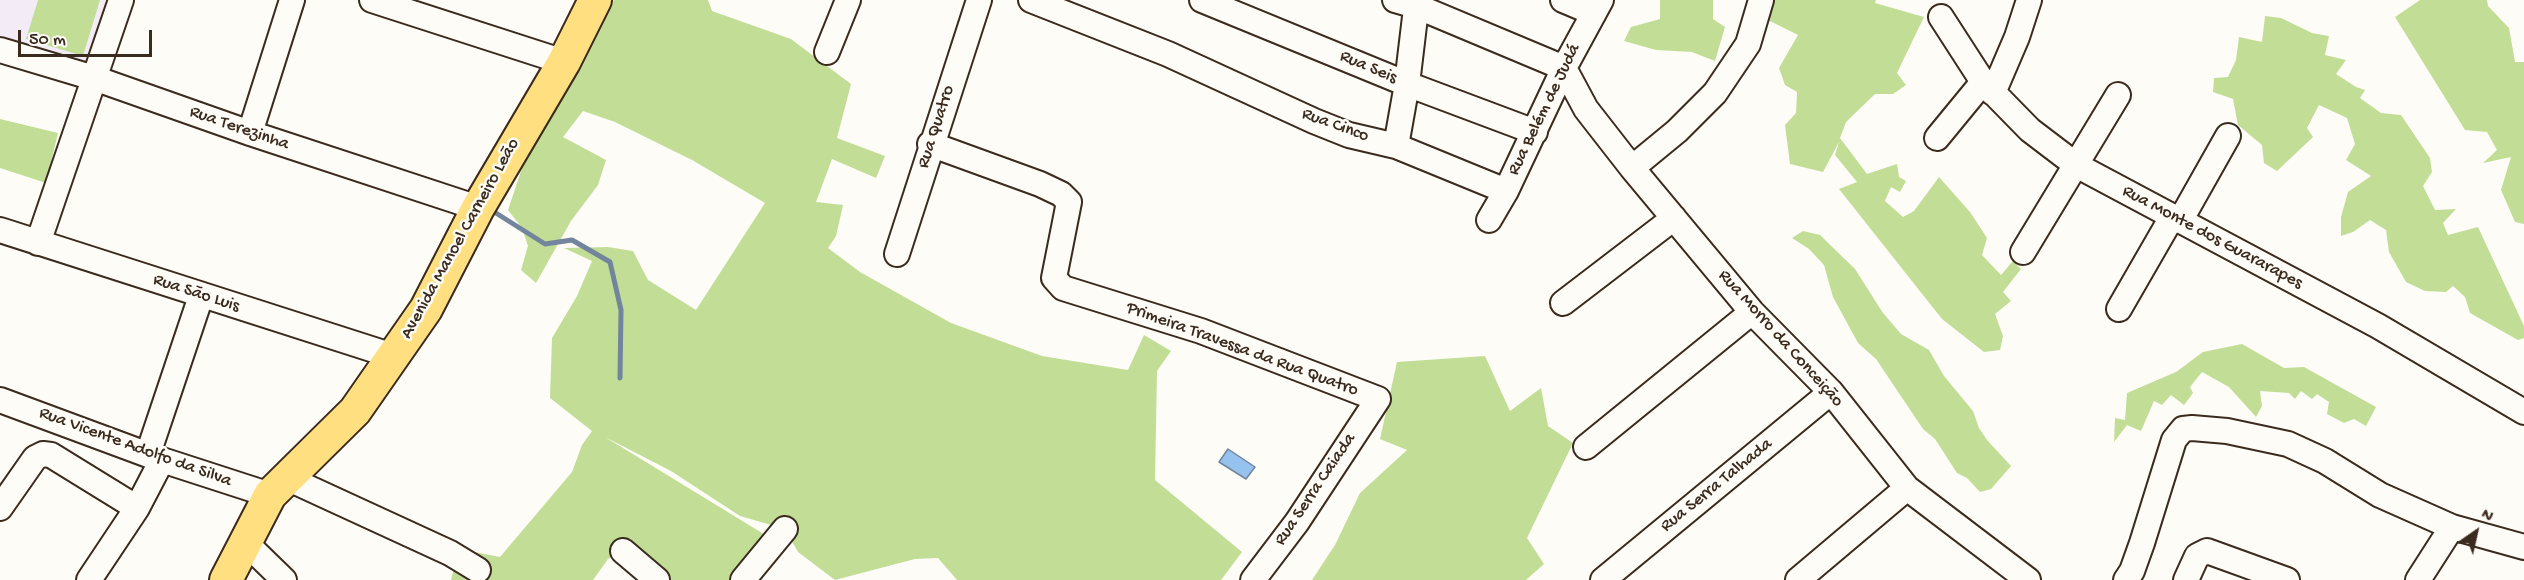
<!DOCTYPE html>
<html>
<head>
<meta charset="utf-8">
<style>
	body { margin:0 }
	#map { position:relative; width:2524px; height:580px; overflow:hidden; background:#fdfcf7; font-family:"Gochi Hand",sans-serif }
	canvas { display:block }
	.north { position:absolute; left:2446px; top:502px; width:60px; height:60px; -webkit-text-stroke:4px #fdfcf7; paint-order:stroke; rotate:34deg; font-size:16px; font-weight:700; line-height:24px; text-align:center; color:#3b2a1e }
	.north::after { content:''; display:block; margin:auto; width:21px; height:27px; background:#3b2a1e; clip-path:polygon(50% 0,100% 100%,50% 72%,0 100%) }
	.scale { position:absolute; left:18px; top:30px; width:134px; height:27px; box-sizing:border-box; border:3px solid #3b2a1e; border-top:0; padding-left:8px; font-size:18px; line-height:21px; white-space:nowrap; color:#3b2a1e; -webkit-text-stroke:4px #fdfcf7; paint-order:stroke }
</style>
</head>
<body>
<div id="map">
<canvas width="2524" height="580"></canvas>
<div class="north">N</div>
<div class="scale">50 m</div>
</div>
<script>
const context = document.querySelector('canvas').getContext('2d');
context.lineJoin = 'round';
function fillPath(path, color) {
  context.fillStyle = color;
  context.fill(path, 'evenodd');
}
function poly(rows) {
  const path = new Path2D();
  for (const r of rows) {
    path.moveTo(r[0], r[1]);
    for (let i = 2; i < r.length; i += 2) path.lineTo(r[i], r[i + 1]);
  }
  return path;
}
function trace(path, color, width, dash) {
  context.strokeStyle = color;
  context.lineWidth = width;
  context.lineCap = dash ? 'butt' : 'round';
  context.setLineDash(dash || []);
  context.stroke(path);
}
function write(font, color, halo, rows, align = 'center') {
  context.font = font + ' "Gochi Hand",sans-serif';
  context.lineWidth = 5;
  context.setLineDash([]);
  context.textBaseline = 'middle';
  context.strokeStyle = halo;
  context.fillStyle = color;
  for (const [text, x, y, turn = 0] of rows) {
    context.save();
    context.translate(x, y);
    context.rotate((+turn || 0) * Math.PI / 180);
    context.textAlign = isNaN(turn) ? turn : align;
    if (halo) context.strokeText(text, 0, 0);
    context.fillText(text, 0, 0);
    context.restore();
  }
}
const built = poly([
	[0,0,106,0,88,58,83,63,0,35]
]);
const green = poly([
	[38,0,100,0,83,56,26,39],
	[614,0,708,0,712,11,791,39,851,84,837,138,885,156,876,178,832,159,816,202,843,205,836,236,828,248,860,272,951,323,1042,356,1128,370,1144,335,1171,351,1157,371,1155,480,1242,552,1221,580,957,580,938,558,915,559,835,580,798,552,785,529,740,516,671,471,605,437,767,536,732,580,657,580,623,551,608,559,593,580,451,580,459,549,500,557,572,472,582,445,592,431,550,398,552,338,577,296,592,261,564,248,608,247,633,251,648,280,696,310,765,203,692,160,615,122,583,111,563,137,606,160,598,185,571,221,536,283,521,270,528,246,522,228,508,210,523,165],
	[1660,0,1713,0,1713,19,1725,27,1715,61,1692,52,1656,50,1624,41,1631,27,1660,19],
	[1764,0,1876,0,1875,3,1924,17,1897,73,1906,85,1893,94,1875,94,1846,122,1840,138,1867,174,1897,164,1899,177,1906,181,1900,192,1891,187,1885,201,1903,217,1914,211,1939,177,1970,212,1987,238,1982,255,2001,275,2013,261,2021,269,2003,292,2011,301,1995,314,2003,336,2000,350,1984,352,1942,319,1839,189,1857,182,1835,155,1839,142,1823,172,1790,164,1785,125,1796,113,1797,92,1785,85,1779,68,1798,35,1762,17],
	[2420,0,2487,0,2488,6,2509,28,2515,62,2524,62,2524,224,2515,222,2501,190,2511,157,2483,163,2497,150,2487,132,2465,130,2395,17],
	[2265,16,2281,18,2312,33,2329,36,2325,55,2346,60,2336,74,2356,87,2365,90,2360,98,2381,113,2401,115,2430,158,2432,172,2423,186,2435,210,2456,209,2443,223,2448,235,2478,227,2524,326,2524,338,2518,340,2470,313,2465,297,2453,286,2446,292,2425,291,2406,282,2389,252,2386,230,2370,220,2353,232,2341,236,2341,217,2348,192,2371,176,2346,160,2355,144,2347,118,2319,105,2307,128,2313,137,2277,171,2264,163,2262,145,2238,125,2233,99,2213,92,2214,78,2228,77,2236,60,2239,37,2262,42],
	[0,119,58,133,46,183,0,168],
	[1803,231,1820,235,1855,269,1883,313,1901,334,1929,350,1944,376,1973,411,1979,428,1987,440,2011,466,1991,489,1980,492,1967,478,1957,473,1935,439,1923,429,1876,359,1858,343,1833,297,1824,265,1809,249,1792,238],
	[2242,344,2284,368,2304,367,2376,407,2366,426,2354,419,2344,423,2327,414,2329,402,2317,394,2312,399,2301,391,2295,399,2289,393,2260,391,2262,406,2256,417,2229,387,2202,372,2190,387,2193,393,2184,405,2171,395,2162,405,2154,401,2141,431,2127,425,2114,442,2115,418,2125,420,2127,393,2176,372,2203,352],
	[1485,356,1510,411,1541,388,1548,426,1573,443,1527,538,1544,564,1526,580,1312,580,1335,545,1360,493,1407,450,1380,439,1397,362]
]);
const water = poly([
	[1228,449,1255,467,1246,479,1219,462,1228,449]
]);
const stream = poly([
	[488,208,545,244,572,240,610,262,621,310,620,378]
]);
const minor = poly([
	[372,0,564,62],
	[1031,0,1168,54,1314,121,1349,135,1396,146,1506,191],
	[1202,0,1407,84,1535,132],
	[1395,0,1416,6,1564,68],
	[1563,0,1594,13],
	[1941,17,1983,82,2030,130,2076,165,2378,326,2524,412],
	[0,50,94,78,250,133,478,208],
	[827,52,848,0],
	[1564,68,1586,109,1632,168,1752,312,1831,392,1907,488,2028,580],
	[1993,93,2017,37,2029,0],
	[250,133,292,0],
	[1937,138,1983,82],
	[930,144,1040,184,1061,194,1069,202,1054,278,1063,288,1201,331,1378,399,1297,522,1253,580],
	[1396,146,1407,84,1417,0],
	[1632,168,1677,131,1715,93,1748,44,1761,0],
	[1489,220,1506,191,1564,68,1601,0],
	[2180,221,2228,136],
	[0,230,393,356],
	[38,243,121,0],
	[2023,252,2118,95],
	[897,254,979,0],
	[1563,303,1674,218],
	[2119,309,2172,217],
	[0,400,162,460,270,495],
	[1586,447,1752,312],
	[148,454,201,296],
	[287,478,450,553,478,570],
	[0,508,35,458,43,454,51,455,137,508],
	[246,543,284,580],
	[623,551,657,580],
	[89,580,137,508,162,460],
	[743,580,785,529],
	[1603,580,1831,392],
	[1798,580,1907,488],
	[2126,580,2132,571,2142,543,2174,440,2183,429,2192,428,2227,431,2288,444,2325,461,2380,495,2452,527,2524,547],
	[2186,580,2197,556,2207,551,2287,580],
	[2418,580,2452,527]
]);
const major = poly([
	[226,580,270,495,355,411,426,309,478,208,564,62,595,0]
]);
const streetNames = [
	["Rua Seis",1368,68,23],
	["Rua Belém de Judá",1545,110,-64],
	["Rua Cinco",1335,126,20],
	["Rua Quatro",937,127,-72],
	["Rua Terezinha",239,129,19],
	["Rua Monte dos Guararapes",2212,238,28],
	["Avenida Manoel Carneiro Leão",461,239,-61],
	["Rua São Luis",196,294,18],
	["Rua Morro da Conceição",1780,339,48],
	["Primeira Travessa da Rua Quatro",1242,350,20],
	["Rua Vicente Adolfo da Silva",135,448,20],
	["Rua Serra Talhada",1717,486,-39],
	["Rua Serra Caiada",1316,490,-56]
];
fillPath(built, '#f3ecf7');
fillPath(green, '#c2de96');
fillPath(water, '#96c2f0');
trace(water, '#72859c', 1.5);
trace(stream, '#72859c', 5);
trace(minor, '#3b2a1e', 28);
trace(major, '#3b2a1e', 36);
trace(minor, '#fdfcf7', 24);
trace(major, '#ffdf80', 32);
write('18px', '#3b2a1e', '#fdfcf7', streetNames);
</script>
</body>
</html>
